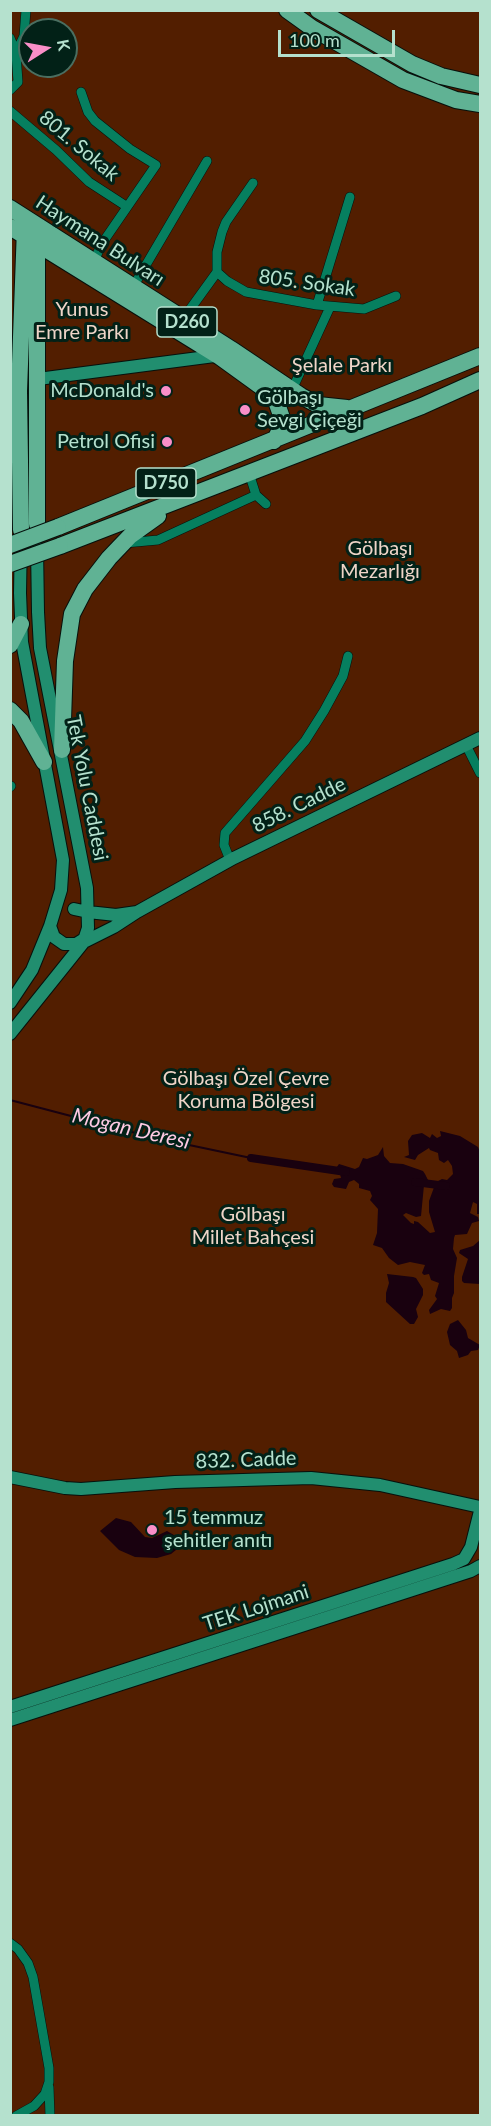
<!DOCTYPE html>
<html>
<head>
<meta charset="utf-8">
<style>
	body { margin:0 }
	#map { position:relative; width:491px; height:2126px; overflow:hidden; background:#0c2b20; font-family:Lato,sans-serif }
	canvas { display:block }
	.frame { position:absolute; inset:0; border:12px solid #b5e1ce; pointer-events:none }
	.north { position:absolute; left:18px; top:18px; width:60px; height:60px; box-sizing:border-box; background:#022117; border:2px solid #4a6e60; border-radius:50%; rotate:79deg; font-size:16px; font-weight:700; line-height:24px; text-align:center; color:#b5e1ce }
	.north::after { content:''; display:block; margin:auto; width:21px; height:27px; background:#f98fc8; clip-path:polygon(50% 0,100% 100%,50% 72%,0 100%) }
	.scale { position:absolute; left:278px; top:30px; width:117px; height:27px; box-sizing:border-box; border:3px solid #b5e1ce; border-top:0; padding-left:8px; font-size:18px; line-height:21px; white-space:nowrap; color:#b5e1ce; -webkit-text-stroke:4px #022117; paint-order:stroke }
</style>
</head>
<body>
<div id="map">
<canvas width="491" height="2126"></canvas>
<div class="frame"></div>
<div class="north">K</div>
<div class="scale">100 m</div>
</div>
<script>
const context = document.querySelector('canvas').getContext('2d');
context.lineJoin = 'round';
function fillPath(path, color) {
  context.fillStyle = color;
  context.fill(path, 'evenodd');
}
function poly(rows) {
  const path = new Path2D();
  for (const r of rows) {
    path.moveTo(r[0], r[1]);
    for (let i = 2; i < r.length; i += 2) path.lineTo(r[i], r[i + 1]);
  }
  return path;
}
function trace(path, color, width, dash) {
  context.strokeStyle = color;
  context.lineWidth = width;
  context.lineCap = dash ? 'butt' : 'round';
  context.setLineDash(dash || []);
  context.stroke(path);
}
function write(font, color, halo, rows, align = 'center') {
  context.font = font + ' Lato,sans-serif';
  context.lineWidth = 6;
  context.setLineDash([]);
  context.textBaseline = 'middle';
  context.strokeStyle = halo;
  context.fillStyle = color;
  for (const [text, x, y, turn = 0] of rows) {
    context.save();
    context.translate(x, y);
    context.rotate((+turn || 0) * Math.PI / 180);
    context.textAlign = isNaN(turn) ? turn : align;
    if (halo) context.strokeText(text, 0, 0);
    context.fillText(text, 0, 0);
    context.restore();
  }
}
const green = poly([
	[11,11,480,11,480,2115,11,2115],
	[30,30,66,30,66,66,30,66]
]);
const water = poly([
	[440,1131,460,1136,478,1147,480,1152,480,1214,477,1214,477,1204,473,1202,470,1213,478,1217,479,1221,472,1223,467,1234,455,1235,454,1238,453,1249,457,1258,454,1276,454,1293,452,1298,452,1308,450,1311,441,1309,430,1314,429,1310,437,1299,435,1296,439,1283,431,1280,429,1274,424,1275,422,1273,425,1265,410,1262,398,1265,389,1258,382,1248,373,1245,377,1233,378,1209,370,1200,372,1196,370,1191,359,1188,359,1184,354,1180,349,1182,346,1189,334,1187,332,1184,334,1179,341,1178,340,1174,334,1171,339,1164,355,1169,359,1167,363,1158,367,1159,378,1155,383,1147,384,1156,390,1163,403,1164,423,1171,425,1174,428,1180,424,1185,421,1216,416,1217,406,1213,403,1215,411,1223,414,1224,414,1221,418,1222,430,1233,435,1232,429,1212,429,1201,436,1182,442,1179,447,1180,453,1174,452,1166,448,1160,444,1163,439,1160,438,1153,430,1150,429,1148,418,1155,415,1160,404,1157,409,1155,408,1141,412,1135,422,1133,430,1138,432,1134,437,1138,441,1136],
	[480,1240,480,1284,464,1283,462,1281,462,1277,468,1259,459,1253,460,1250,473,1246],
	[387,1274,413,1277,416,1278,423,1289,423,1295,416,1309,418,1317,414,1324,410,1324,386,1302,386,1293,389,1283],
	[458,1320,466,1330,468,1338,480,1345,478,1350,471,1351,468,1355,459,1358,457,1351,450,1345,447,1332,450,1324],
	[116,1518,131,1522,145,1537,152,1538,167,1531,186,1542,171,1554,157,1558,135,1557,119,1550,100,1531]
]);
const stream = poly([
	[10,1100,151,1137,251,1158]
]);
const canal = poly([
	[251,1158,346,1172],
	[415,1182,446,1186]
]);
const street = poly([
	[10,38,16,53],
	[10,90,18,82,16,53,24,36,26,10],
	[81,92,88,112,95,121,130,149,156,165,101,245,94,262],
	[10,111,56,150,89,182,126,206],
	[217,272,227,281,246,292,317,305,364,309,396,296],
	[133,287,207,161],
	[317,305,350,197],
	[183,319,217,272,217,252,222,232,226,222,253,183],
	[292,390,330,307],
	[256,495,266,504],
	[125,543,158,540,256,495,249,473],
	[466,745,480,773],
	[10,787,11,786],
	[230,860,224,845,225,833,305,741,324,711,343,676,348,656],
	[10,1943,18,1949,28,1963,33,1977,49,2068,49,2082,45,2094,34,2106,16,2116],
	[49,2087,50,2116]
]);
const secondary = poly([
	[38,379,222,355],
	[74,909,88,912,116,915,137,912,114,927,80,944],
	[137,912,234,858,480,738],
	[50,926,54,937,64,944,76,944,84,939],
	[10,1003,32,970,50,926,61,890,63,860,22,642,20,593,21,534],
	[10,1034,83,943,88,928,87,888,40,648,38,612,37,547],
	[10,1477,65,1488,81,1489,175,1482,311,1478,380,1485,480,1507],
	[10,1707,453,1564,464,1559,471,1547,480,1511],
	[10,1720,471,1571,480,1566]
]);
const highway = poly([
	[287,10,312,28,403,80,456,100,480,104],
	[318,10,412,64,441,76,480,85],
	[10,208,231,349,301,396,318,405,347,408],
	[10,227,220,357,267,391,275,398,282,418,280,430,274,441],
	[37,234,37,524],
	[58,527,480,356],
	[21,530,19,391,25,228],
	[60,546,422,406,480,380],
	[10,645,21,624],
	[10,710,21,721,44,762],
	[62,750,65,661,72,614,85,589,109,558,130,536,158,516]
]);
const highwayBridge = poly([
	[10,545,58,527],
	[10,564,60,546]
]);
const markers = [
	[166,391,6,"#f98fc8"],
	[245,410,6,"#f98fc8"],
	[167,442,6,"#f98fc8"],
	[152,1530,6,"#f98fc8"]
];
const shields = [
	[187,322,60],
	[166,483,60]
];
const shieldNames = [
	["D260",187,322],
	["D750",166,483]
];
const streetNames = [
	["801. Sokak",79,146,40],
	["Haymana Bulvarı",100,241,33],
	["805. Sokak",307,283,8],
	["Tek Yolu Caddesi",87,788,79],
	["858. Cadde",299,805,-26],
	["832. Cadde",246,1460,-2],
	["TEK Lojmani",256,1608,-18]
];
const parkNames = [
	["Yunus",82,310],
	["Emre Parkı",82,333],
	["Şelale Parkı",342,366],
	["Gölbaşı",380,549],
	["Mezarlığı",380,572],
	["Gölbaşı Özel Çevre",246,1079],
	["Koruma Bölgesi",246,1102],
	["Gölbaşı",253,1215],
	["Millet Bahçesi",253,1238]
];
const poiNames = [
	["McDonald's",154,391],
	["Gölbaşı",257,398,"left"],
	["Sevgi Çiçeği",257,421,"left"],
	["Petrol Ofisi",155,442],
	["15 temmuz",164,1518,"left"],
	["şehitler anıtı",164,1541,"left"]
];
const waterNames = [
	["Mogan Deresi",131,1129,13]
];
fillPath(green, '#521e00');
fillPath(water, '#19010f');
trace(stream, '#19010f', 2);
trace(canal, '#19010f', 8);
trace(street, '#05110c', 10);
trace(secondary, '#05110c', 14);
trace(highway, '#05110c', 18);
trace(street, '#067f5f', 9);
trace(secondary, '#218e6f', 12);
trace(highway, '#60b294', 16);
trace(highwayBridge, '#05110c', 18, []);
trace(highwayBridge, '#60b294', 16);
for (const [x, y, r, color] of markers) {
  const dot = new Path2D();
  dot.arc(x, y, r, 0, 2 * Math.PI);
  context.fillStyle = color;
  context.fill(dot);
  trace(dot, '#022117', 2);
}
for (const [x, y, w] of shields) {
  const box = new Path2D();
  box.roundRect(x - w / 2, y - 15, w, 30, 4.5);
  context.fillStyle = '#022117';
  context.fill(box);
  trace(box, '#b5e1ce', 1.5);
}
write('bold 18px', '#b5e1ce', null, shieldNames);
write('20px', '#b5e1ce', '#022117', streetNames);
write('20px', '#efd5c8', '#022117', parkNames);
write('20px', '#b5e1ce', '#022117', poiNames, 'right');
write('italic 21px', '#fecae3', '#022117', waterNames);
</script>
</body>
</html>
